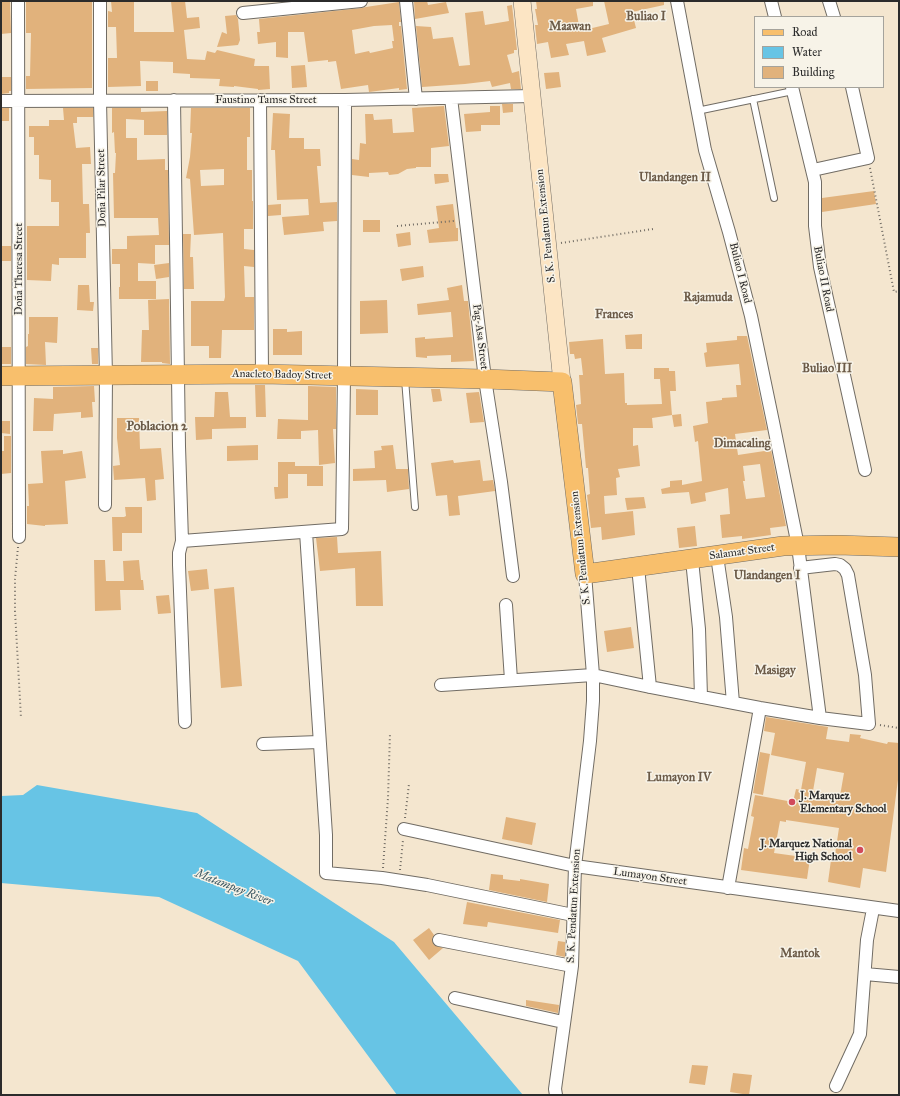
<!DOCTYPE html>
<html>
<head>
<meta charset="utf-8">
<style>
	body { margin:0 }
	#map { position:relative; width:900px; height:1096px; overflow:hidden; background:#f4e6cf; font-family:"IM FELL Great Primer",serif }
	canvas { display:block }
	.frame { position:absolute; inset:0; border:2px solid #2b2b2b; pointer-events:none }
	.legend { position:absolute; left:754px; top:16px; width:130px; height:72px; box-sizing:border-box; background:#f7f3e8; border:1px solid #a5a39c; margin:0; padding:5px 7px; list-style:none; font-size:12px; color:#2b2b2b }
	.legend li { display:flex; align-items:center; gap:8px; height:20px }
	.legend b { width:20px; border:1px solid #a5a39c }
</style>
</head>
<body>
<div id="map">
<canvas width="900" height="1096"></canvas>
<div class="frame"></div>
<ul class="legend">
<li><b style="height:5px;background:#f8bf6c"></b>Road</li>
<li><b style="height:11px;background:#67c4e5"></b>Water</li>
<li><b style="height:11px;background:#e1b27c"></b>Building</li>
</ul>
</div>
<script>
const context = document.querySelector('canvas').getContext('2d');
context.lineJoin = 'round';
function fillPath(path, color) {
  context.fillStyle = color;
  context.fill(path, 'evenodd');
}
function poly(rows) {
  const path = new Path2D();
  for (const r of rows) {
    path.moveTo(r[0], r[1]);
    for (let i = 2; i < r.length; i += 2) path.lineTo(r[i], r[i + 1]);
  }
  return path;
}
function trace(path, color, width, dash) {
  context.strokeStyle = color;
  context.lineWidth = width;
  context.lineCap = dash ? 'butt' : 'round';
  context.setLineDash(dash || []);
  context.stroke(path);
}
function write(font, color, halo, rows, align = 'center') {
  context.font = font + ' "IM FELL Great Primer",serif';
  context.lineWidth = 3;
  context.setLineDash([]);
  context.textBaseline = 'middle';
  context.strokeStyle = halo;
  context.fillStyle = color;
  for (const [text, x, y, turn = 0] of rows) {
    context.save();
    context.translate(x, y);
    context.rotate((+turn || 0) * Math.PI / 180);
    context.textAlign = isNaN(turn) ? turn : align;
    if (halo) context.strokeText(text, 0, 0);
    context.fillText(text, 0, 0);
    context.restore();
  }
}
const water = poly([
	[37,785,197,813,394,942,523,1095,397,1095,298,961,159,897,1,883,1,796,23,795]
]);
const building = poly([
	[1,1,10,1,11,33,1,34],
	[26,1,92,1,92,88,26,89,26,76,30,76,31,33,26,33],
	[111,1,134,1,134,32,174,32,171,1,185,1,187,18,199,17,200,28,184,30,187,59,205,60,207,51,215,53,217,50,255,59,254,66,269,66,270,89,258,90,258,89,234,86,234,87,219,86,220,79,190,78,190,74,173,73,173,62,140,61,141,86,108,87,108,58,117,58,116,27,108,27,108,11,112,12],
	[414,1,427,1,428,5,446,2,449,13,415,19],
	[536,1,593,1,593,6,576,9,580,31,609,24,604,1,664,1,664,5,632,12,636,28,602,38,606,52,587,56,584,41,566,44,569,55,551,58,548,42,537,44,535,25,538,25,535,9,537,9],
	[399,2,401,22,399,22,399,26,401,26,407,89,399,90,399,88,369,92,368,85,341,89,336,61,328,62,328,60,308,62,304,32,288,32,288,58,276,57,276,42,258,44,257,32,260,32,259,19,362,8,366,7],
	[392,25,394,41,392,41,393,48,370,53,369,51,355,54,352,30,374,26],
	[512,5,517,50,514,50,514,53,507,55,512,73,519,71,521,89,511,89,510,83,492,87,490,81,465,84,422,87,416,26,431,27,433,39,453,37,459,66,470,65,465,13,483,11,485,25,509,21,507,6],
	[236,15,238,19,240,40,238,45,217,47,222,32,227,34,225,16],
	[305,65,307,87,292,88,291,66],
	[559,72,561,87,546,89,544,73],
	[1,77,11,77,11,91,9,91,9,93,1,94],
	[146,81,158,81,158,91,146,91],
	[502,104,513,104,513,112,503,113],
	[444,106,449,146,431,148,431,167,416,167,416,168,407,169,398,174,389,175,388,172,369,173,369,177,352,175,352,159,359,160,360,143,366,144,365,114,373,114,374,120,392,119,393,133,394,133,414,132,412,108],
	[490,106,500,106,500,125,481,125,481,131,466,132,464,114,490,112],
	[1,108,9,108,9,121,1,121],
	[63,108,93,108,93,117,77,117,77,123,73,123,76,148,90,147,91,164,82,164,83,204,89,204,90,233,86,233,86,258,59,258,59,265,52,264,51,281,27,280,27,226,59,226,59,202,51,202,51,180,39,179,39,155,34,155,34,137,29,137,29,126,49,126,49,120,64,120],
	[112,108,141,108,141,112,167,111,167,135,144,135,144,120,126,119,126,138,137,138,137,160,165,159,165,170,168,170,169,245,155,245,155,264,138,263,138,281,156,281,156,299,119,299,119,287,120,287,120,264,112,264,112,249,127,249,127,236,159,235,158,218,114,218,113,173,115,173,116,153,115,153,114,132,112,133],
	[191,108,250,108,250,137,247,137,247,170,252,170,252,201,253,201,253,229,244,229,244,249,254,250,254,267,244,266,245,297,254,297,254,330,222,330,221,358,209,358,209,346,191,346,191,301,224,301,225,297,223,233,194,235,190,179,186,178,190,157,192,133,190,133],
	[224,169,224,185,201,186,200,170],
	[273,113,290,114,289,138,304,138,304,149,320,149,321,166,317,166,320,203,337,202,337,221,323,222,324,231,284,235,282,217,309,215,308,199,277,200,275,150,271,150],
	[434,174,448,174,449,182,435,184],
	[874,191,876,204,822,212,822,198],
	[281,204,281,215,268,216,268,205],
	[453,204,456,228,458,228,458,241,429,243,427,230,439,228,436,206],
	[363,220,380,220,380,232,363,232],
	[410,232,411,245,398,247,396,234],
	[183,234,191,234,190,257,193,257,194,289,184,289],
	[1,246,11,246,11,261,1,261],
	[169,263,169,277,156,279,154,265],
	[423,266,424,277,402,281,400,269],
	[78,285,89,285,90,302,94,302,93,311,77,310],
	[462,285,464,301,468,301,474,361,451,362,451,355,427,356,427,358,416,357,415,338,425,337,425,339,453,337,451,312,418,315,417,304,449,300,447,288],
	[169,299,170,364,162,363,162,362,141,362,142,330,149,330,148,300],
	[387,300,388,333,360,334,360,301],
	[29,317,58,317,57,343,45,342,46,365,26,364,26,347,28,346,28,334,29,334],
	[273,329,287,329,287,332,302,331,302,355,273,355],
	[642,334,642,349,626,349,625,335],
	[737,336,747,336,767,430,735,434,738,455,771,450,786,526,770,528,771,535,742,539,742,536,722,538,720,515,730,514,728,488,705,493,706,501,691,504,689,492,662,494,661,489,670,487,670,481,682,480,682,485,702,481,698,441,695,442,693,426,708,423,706,402,722,400,722,398,737,397,736,385,741,385,739,364,706,367,704,353,707,352,706,343,737,340],
	[760,464,765,497,746,499,743,481,745,481,743,466],
	[603,339,605,374,624,373,625,403,627,403,627,405,662,404,660,379,654,379,654,368,669,368,669,371,675,371,676,391,670,391,672,415,652,418,653,428,633,428,633,446,638,445,640,466,618,469,620,477,616,478,617,495,604,496,605,514,633,511,635,535,602,540,601,527,591,528,587,495,590,494,588,468,586,468,582,424,578,424,576,405,581,404,579,375,583,375,581,358,575,359,574,354,570,354,569,342],
	[1,347,11,347,11,364,1,364],
	[91,348,98,348,98,364,92,364],
	[255,385,265,385,266,417,256,417],
	[94,386,95,402,92,402,93,417,81,418,81,412,54,414,53,431,33,431,34,398,53,399,53,387],
	[308,386,336,387,336,429,333,429,335,463,319,465,318,430,301,431,301,439,277,439,278,419,308,420],
	[356,389,378,390,378,415,356,415],
	[431,389,440,389,442,401,433,402],
	[215,392,228,392,230,417,246,417,246,428,212,429,212,439,196,440,195,417,214,417],
	[479,392,484,422,470,423,466,393],
	[681,414,682,426,674,427,672,415],
	[117,418,139,418,140,449,161,448,164,479,155,480,156,500,147,501,145,478,114,480,113,466,120,465,117,438],
	[1,421,10,421,10,434,1,433],
	[4,436,11,436,11,473,1,474,1,451,4,451],
	[258,445,258,460,227,461,227,446],
	[393,445,396,469,408,469,409,489,387,492,386,480,353,481,353,469,375,468,374,451,382,450,381,446],
	[63,450,63,454,82,451,86,478,65,481,68,524,45,525,45,526,27,524,27,506,29,506,28,484,43,483,41,451],
	[453,460,454,463,480,460,483,481,493,480,495,491,458,496,460,515,449,516,447,495,436,496,431,463],
	[278,462,295,462,295,466,323,466,323,486,307,486,307,474,288,474,288,498,275,499,274,487,278,487],
	[644,497,646,508,627,510,625,498],
	[125,507,142,507,142,533,122,533,122,551,113,551,112,517,124,517,126,516],
	[695,526,697,546,679,548,677,528],
	[337,537,338,553,381,551,383,606,356,606,355,568,320,571,316,538],
	[94,560,105,560,106,581,124,581,123,561,139,560,141,580,143,580,144,590,120,590,121,610,95,611],
	[207,569,209,589,191,591,188,571],
	[234,587,242,686,221,688,214,589],
	[169,595,171,613,158,614,156,596],
	[631,627,634,648,607,652,604,631],
	[766,717,828,727,826,739,849,742,850,734,861,735,860,738,887,744,888,742,899,743,899,772,886,872,863,868,860,888,828,882,831,860,834,861,839,828,786,820,786,822,780,821,774,853,810,858,807,879,741,870,744,848,748,849,754,817,751,816,755,795,793,802,796,789,801,790,806,762,771,755,775,733,764,731],
	[817,768,844,773,840,796,813,791],
	[760,752,770,754,763,795,753,793],
	[506,817,536,823,532,845,502,839],
	[491,874,503,875,503,879,520,881,520,879,549,884,547,902,489,890],
	[467,902,560,920,558,933,488,922,487,927,463,924],
	[429,928,434,935,432,939,434,945,443,948,429,960,413,940],
	[558,941,565,942,565,957,556,955],
	[526,1000,559,1005,558,1013,526,1006],
	[692,1065,708,1066,705,1085,689,1083],
	[733,1073,752,1075,749,1095,730,1092]
]);
const path = poly([
	[870,168,894,292,899,291],
	[397,226,454,221],
	[561,243,653,229],
	[18,547,15,579,15,611,21,718],
	[880,725,899,728],
	[405,818,409,784],
	[383,868,388,798,390,733],
	[400,870,403,840]
]);
const lane = poly([
	[753,99,774,198],
	[697,111,793,91],
	[405,379,415,507]
]);
const street = poly([
	[18,1,19,537],
	[100,1,100,101,106,376,105,505],
	[406,1,416,99],
	[677,1,705,150,729,232,751,316,773,422,798,546,820,718],
	[771,1,775,17],
	[829,1,834,17],
	[243,13,361,1],
	[792,87,815,182,815,226,820,267,865,470],
	[451,98,485,379,501,482,513,576],
	[174,100,179,446,182,541,179,553,179,565,185,722],
	[260,100,262,374],
	[1,101,345,100,532,96],
	[813,170,868,158,852,87],
	[306,532,326,835,326,873,382,878,427,885,573,915],
	[182,541,342,529,344,376,345,100],
	[717,556,726,617,733,703],
	[692,560,699,629,701,697],
	[638,567,650,687],
	[506,605,511,680],
	[441,685,593,675,650,687,760,708,820,718,869,724,865,675,848,575,845,569,840,565,835,564,800,568],
	[263,744,319,742],
	[404,829,575,866,899,911],
	[728,888,760,708],
	[439,940,572,966],
	[865,974,899,977],
	[455,998,563,1022],
	[836,1086,860,1034,867,940,873,909],
	[556,1095,555,1089,572,966,575,866,590,741,593,701,593,675,585,574]
]);
const secondary = poly([
	[522,1,562,382]
]);
const primary = poly([
	[1,376,262,374,485,379,562,382,585,574,783,546,838,545,899,547]
]);
const markers = [
	[792,802,4,"#d1495b"],
	[860,850,4,"#d1495b"]
];
const streetNames = [
	["Faustino Tamse Street",266,100],
	["Doña Pilar Street",102,188,-91],
	["S. K. Pendatun Extension",546,226,-96],
	["Doña Theresa Street",19,269,-90],
	["Buliao I Road",740,273,76],
	["Buliao II Road",823,279,79],
	["Pag-Asa Street",480,337,83],
	["Anacleto Badoy Street",282,375,1],
	["S. K. Pendatun Extension",581,548,-96],
	["Salamat Street",742,552,-8],
	["Lumayon Street",650,877,8],
	["S. K. Pendatun Extension",574,906,-87]
];
const poiNames = [
	["J. Marquez",800,796],
	["Elementary School",800,809],
	["J. Marquez National",852,844,"right"],
	["High School",852,857,"right"]
];
const neighbourhoodNames = [
	["Buliao I",646,17],
	["Maawan",570,27],
	["Ulandangen II",675,178],
	["Rajamuda",708,298],
	["Frances",614,315],
	["Buliao III",827,369],
	["Dimacaling",742,444],
	["Ulandangen I",767,576],
	["Masigay",775,671],
	["Lumayon IV",679,778],
	["Mantok",800,954]
];
const waterNames = [
	["Matampay River",234,888,21]
];
const quarterNames = [
	["Poblacion 2",157,427]
];
fillPath(water, '#67c4e5');
fillPath(building, '#e1b27c');
trace(lane, '#716c64', 8);
trace(street, '#716c64', 14);
trace(secondary, '#716c64', 18);
trace(primary, '#716c64', 20);
trace(path, '#716c64', 2, [1, 3]);
trace(lane, '#fff', 6);
trace(street, '#fff', 12);
trace(secondary, '#fce5c4', 17);
trace(primary, '#f8bf6c', 19);
for (const [x, y, r, color] of markers) {
  const dot = new Path2D();
  dot.arc(x, y, r, 0, 2 * Math.PI);
  context.fillStyle = color;
  context.fill(dot);
  trace(dot, '#f7f3e8', 1.5);
}
write('11px', '#2b2b2b', '#f7f3e8', streetNames);
write('bold 11px', '#2b2b2b', '#f7f3e8', poiNames, 'left');
write('bold 12px', '#6b5a47', '#f7f3e8', neighbourhoodNames);
write('italic 12px', '#3d5963', '#f7f3e8', waterNames);
write('bold 13px', '#6b5a47', '#f7f3e8', quarterNames);
</script>
</body>
</html>
